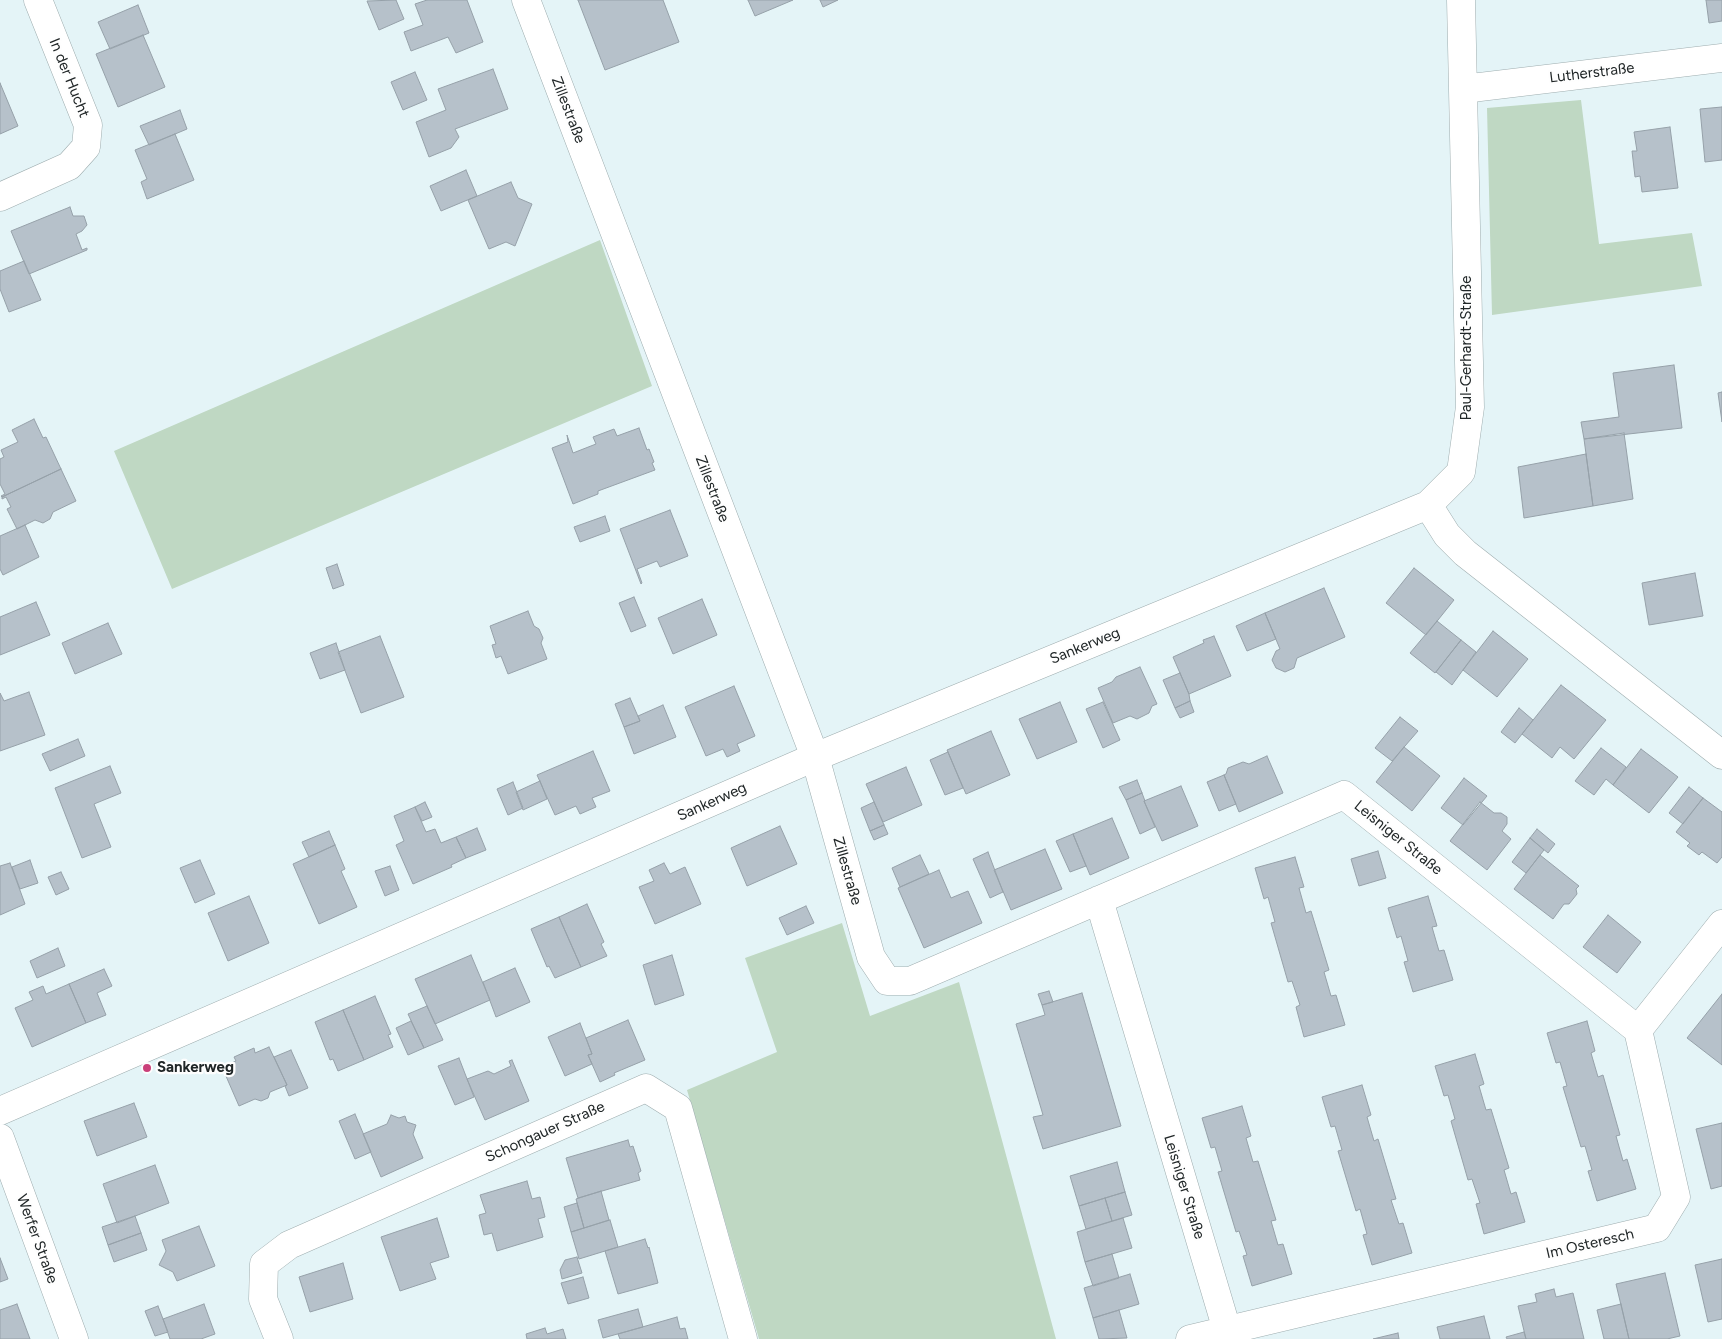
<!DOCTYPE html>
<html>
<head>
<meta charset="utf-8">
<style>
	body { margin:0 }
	canvas { display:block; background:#e4f4f7 }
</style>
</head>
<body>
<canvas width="1722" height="1339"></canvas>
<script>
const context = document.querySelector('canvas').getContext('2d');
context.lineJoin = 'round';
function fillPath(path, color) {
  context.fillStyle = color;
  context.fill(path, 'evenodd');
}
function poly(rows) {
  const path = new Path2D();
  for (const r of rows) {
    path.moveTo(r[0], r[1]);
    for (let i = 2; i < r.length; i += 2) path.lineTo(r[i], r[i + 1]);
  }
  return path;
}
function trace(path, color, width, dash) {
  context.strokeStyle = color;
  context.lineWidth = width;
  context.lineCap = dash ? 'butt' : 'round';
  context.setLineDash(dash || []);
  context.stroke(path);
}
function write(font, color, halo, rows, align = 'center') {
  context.font = font + ' Figtree,sans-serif';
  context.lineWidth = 4.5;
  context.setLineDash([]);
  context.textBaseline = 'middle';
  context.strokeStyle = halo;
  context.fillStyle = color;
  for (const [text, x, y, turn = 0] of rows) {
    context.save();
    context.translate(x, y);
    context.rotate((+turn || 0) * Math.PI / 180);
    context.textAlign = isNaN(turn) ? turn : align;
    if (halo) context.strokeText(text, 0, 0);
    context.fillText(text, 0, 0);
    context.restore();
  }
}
const green = poly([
	[1581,100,1599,244,1692,233,1702,286,1492,315,1487,108],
	[600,240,652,386,172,589,114,451],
	[842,923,870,1016,959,982,1056,1339,759,1339,687,1090,777,1052,745,958]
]);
const building = poly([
	[396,0,404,19,379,30,367,1,396,0],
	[427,0,467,0,483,42,456,53,448,37,411,51,404,32,423,25,415,4,427,0],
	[578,0,663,0,679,42,605,70,578,0],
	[748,0,793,0,755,16,748,0],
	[820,0,838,0,823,7,820,0],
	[1706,0,1722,0,1722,21,1709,23,1706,0],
	[138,5,149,33,110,49,98,22,138,5],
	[143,35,165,87,118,107,96,54,143,35],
	[493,69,508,109,455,129,459,137,451,148,429,157,416,122,446,110,438,89,493,69],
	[415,72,427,100,403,110,391,82,415,72],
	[0,83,18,126,0,134,0,83],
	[1722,107,1722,160,1705,162,1700,109,1722,107],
	[180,110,187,129,149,145,140,126,180,110],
	[1670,127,1678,188,1642,192,1640,176,1635,177,1632,151,1637,151,1634,132,1670,127],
	[175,134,194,180,147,199,141,182,147,179,135,150,175,134],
	[466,170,477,196,441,211,430,186,466,170],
	[511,182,518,198,532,204,515,246,506,242,489,249,468,200,511,182],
	[70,207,73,216,84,216,87,225,82,231,76,234,82,250,87,248,87,250,29,274,11,231,70,207],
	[24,261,41,300,9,312,0,289,0,271,24,261],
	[1674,365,1682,428,1584,439,1581,422,1619,417,1613,373,1674,365],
	[1722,392,1722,422,1718,393,1722,392],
	[34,419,43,438,46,437,61,469,2,497,1,496,5,494,0,484,0,459,4,457,1,450,18,442,12,430,34,419],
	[639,428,647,450,649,449,654,462,652,463,655,470,598,491,598,494,573,504,552,448,568,442,567,435,573,453,596,444,593,437,614,429,617,436,639,428],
	[1624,433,1633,499,1593,506,1584,439,1624,433],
	[1586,454,1593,506,1524,518,1518,467,1586,454],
	[61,469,76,501,53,512,50,519,43,523,35,520,17,529,7,509,11,507,6,497,2,499,2,497,61,469],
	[670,510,688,556,660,567,657,561,637,569,642,583,641,584,620,529,670,510],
	[605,516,610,531,580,542,574,527,605,516],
	[25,525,39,557,3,575,0,569,0,536,25,525],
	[337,564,344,585,333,589,326,568,337,564],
	[1414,568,1454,600,1426,635,1386,603,1414,568],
	[1695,573,1703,616,1649,625,1642,583,1695,573],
	[1324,588,1345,637,1297,658,1294,668,1285,672,1276,668,1272,660,1276,651,1280,649,1265,613,1324,588],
	[634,597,646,626,631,632,619,603,634,597],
	[702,599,717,635,673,654,658,618,702,599],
	[36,602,50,635,0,655,0,617,36,602],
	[528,611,534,626,539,629,543,638,541,643,547,659,508,674,501,656,496,658,492,645,496,644,490,626,528,611],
	[1265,613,1276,639,1247,651,1236,626,1265,613],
	[1437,621,1461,640,1435,673,1410,653,1437,621],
	[108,623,122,654,75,674,62,643,108,623],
	[1493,631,1528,659,1497,697,1463,670,1493,631],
	[380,636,404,697,361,713,338,652,380,636],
	[1214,636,1231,676,1189,694,1173,657,1204,643,1203,640,1214,636],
	[1461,640,1476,652,1452,685,1436,672,1461,640],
	[336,643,345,670,320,679,310,653,336,643],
	[1140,667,1157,704,1152,706,1149,713,1137,719,1130,716,1113,723,1098,688,1112,682,1116,677,1140,667],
	[1180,673,1189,694,1190,701,1175,708,1163,680,1180,673],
	[1561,685,1606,720,1574,759,1560,747,1552,758,1522,734,1561,685],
	[734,686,755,736,737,744,740,751,727,757,723,749,706,756,685,707,734,686],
	[29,692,45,735,0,751,0,693,4,701,29,692],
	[630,698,640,721,624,727,615,704,630,698],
	[1190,701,1194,712,1180,718,1175,708,1190,701],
	[1060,702,1077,742,1037,759,1019,719,1060,702],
	[1103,702,1120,740,1103,748,1086,709,1103,702],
	[663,705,676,737,634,754,624,727,640,721,638,716,663,705],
	[1519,708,1533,720,1515,743,1501,732,1519,708],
	[1400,717,1418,731,1392,761,1375,748,1400,717],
	[991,731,1010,775,966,794,947,750,991,731],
	[78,739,85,756,50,771,42,754,78,739],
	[1404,747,1440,776,1412,811,1376,782,1404,747],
	[1601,748,1626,767,1613,785,1606,779,1594,795,1575,781,1601,748],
	[1641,749,1678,777,1649,813,1613,785,1641,749],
	[593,751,610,791,592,798,596,807,580,814,576,806,555,815,537,775,593,751],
	[948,752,963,788,945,795,930,760,948,752],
	[1267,756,1283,793,1239,812,1224,775,1226,774,1228,768,1243,762,1249,764,1267,756],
	[110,766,121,793,94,804,111,847,82,858,55,788,110,766],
	[906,767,922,805,883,822,866,784,906,767],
	[1224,775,1236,804,1219,811,1207,782,1224,775],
	[1464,778,1487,796,1463,825,1441,808,1464,778],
	[1137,780,1142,793,1126,800,1119,787,1137,780],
	[540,781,547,799,523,810,516,792,540,781],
	[513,782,523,808,508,815,497,789,513,782],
	[1181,786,1198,826,1162,841,1144,801,1181,786],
	[1689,787,1703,798,1683,824,1669,813,1689,787],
	[1142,793,1145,801,1144,801,1155,827,1140,834,1126,800,1142,793],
	[1703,798,1722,812,1722,857,1717,863,1702,852,1699,855,1687,846,1690,843,1676,832,1703,798],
	[425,802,432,817,422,821,415,807,425,802],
	[874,802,884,825,870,831,861,808,874,802],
	[1480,802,1494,813,1501,813,1507,817,1507,824,1502,831,1511,839,1487,870,1450,841,1480,802],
	[415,807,426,832,435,829,441,843,456,837,466,858,451,865,452,867,413,884,396,845,404,841,394,816,415,807],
	[1112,818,1129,858,1090,875,1073,834,1112,818],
	[884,825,888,834,874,840,870,831,884,825],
	[780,826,797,864,747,886,731,848,780,826],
	[477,828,486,850,466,858,456,837,477,828],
	[1537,829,1555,844,1548,853,1530,838,1537,829],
	[329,831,335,845,309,857,302,842,329,831],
	[1073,834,1086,866,1070,872,1056,841,1073,834],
	[1530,838,1544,850,1526,873,1512,862,1530,838],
	[335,845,345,869,341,871,357,907,319,924,293,864,335,845],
	[1045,849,1062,889,1011,910,994,870,1045,849],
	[1378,851,1386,878,1359,886,1351,859,1378,851],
	[988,852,1003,892,990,898,973,859,988,852],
	[920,855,929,874,900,887,892,868,920,855],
	[1540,855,1579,886,1576,889,1577,894,1569,904,1564,904,1553,919,1514,889,1540,855],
	[1295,857,1304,887,1299,888,1306,913,1311,911,1329,970,1324,972,1331,996,1336,995,1345,1025,1304,1037,1296,1007,1300,1005,1292,981,1288,982,1271,923,1275,922,1268,897,1264,899,1255,868,1295,857],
	[30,860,38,883,20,889,12,867,30,860],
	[200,860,215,894,195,903,180,868,200,860],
	[10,863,25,904,0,915,0,866,10,863],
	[664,863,670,874,685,867,701,904,655,924,639,887,654,881,649,870,664,863],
	[390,866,399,890,385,896,375,871,390,866],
	[939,870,951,898,968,891,982,923,924,948,898,888,939,870],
	[61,872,69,889,56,895,48,877,61,872],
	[249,896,269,943,228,961,208,913,249,896],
	[1428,896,1437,926,1432,927,1439,951,1444,950,1453,980,1413,992,1404,962,1408,961,1401,936,1397,938,1388,908,1428,896],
	[587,904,604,942,601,944,607,956,581,967,559,917,587,904],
	[806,906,814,923,787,935,779,918,806,906],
	[1608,915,1641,942,1617,973,1583,947,1608,915],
	[559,917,581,967,555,978,549,966,547,967,531,929,559,917],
	[58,948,65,966,37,978,30,961,58,948],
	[471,955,490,1000,435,1024,415,979,471,955],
	[672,955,684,995,655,1005,643,965,672,955],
	[515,968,530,1002,496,1017,483,982,515,968],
	[104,969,112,986,97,993,106,1015,86,1023,69,984,104,969],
	[69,984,86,1023,32,1047,15,1008,33,1000,29,992,43,986,46,994,69,984],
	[1049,991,1053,1002,1042,1005,1038,994,1049,991],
	[1082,993,1121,1126,1043,1149,1033,1117,1043,1115,1016,1024,1045,1015,1042,1005,1082,993],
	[1722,994,1722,1065,1687,1038,1722,994],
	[375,996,391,1034,388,1035,393,1047,364,1060,343,1010,375,996],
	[427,1006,443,1040,424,1048,408,1014,427,1006],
	[343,1010,364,1060,338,1071,333,1059,330,1060,315,1022,343,1010],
	[628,1020,645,1060,614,1073,615,1075,600,1082,588,1055,592,1054,586,1038,628,1020],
	[411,1021,424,1048,408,1055,396,1028,411,1021],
	[1587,1021,1595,1051,1591,1053,1598,1077,1603,1075,1620,1135,1616,1136,1623,1161,1627,1159,1636,1189,1597,1201,1588,1171,1592,1170,1585,1146,1581,1147,1563,1087,1567,1086,1560,1062,1556,1063,1547,1033,1587,1021],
	[580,1023,592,1054,588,1055,592,1064,565,1076,548,1037,580,1023],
	[269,1047,287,1085,270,1092,268,1098,261,1101,255,1099,239,1106,222,1067,236,1061,234,1057,254,1048,255,1053,269,1047],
	[291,1050,308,1088,289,1096,285,1086,287,1085,274,1057,291,1050],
	[1475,1054,1484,1084,1479,1086,1486,1110,1491,1109,1509,1168,1504,1170,1511,1194,1516,1192,1525,1222,1484,1234,1476,1204,1480,1203,1472,1179,1468,1180,1451,1121,1455,1119,1448,1095,1444,1096,1435,1066,1475,1054],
	[459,1058,474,1097,455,1105,438,1066,459,1058],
	[512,1060,529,1101,485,1120,467,1079,488,1071,494,1074,511,1066,509,1061,512,1060],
	[1362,1085,1371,1115,1367,1117,1374,1141,1378,1139,1396,1199,1391,1200,1399,1224,1403,1223,1412,1253,1372,1265,1363,1235,1367,1234,1360,1209,1356,1211,1338,1151,1342,1150,1335,1126,1331,1127,1322,1097,1362,1085],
	[134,1103,147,1137,97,1156,84,1121,134,1103],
	[1242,1106,1251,1136,1246,1138,1253,1162,1258,1161,1276,1220,1271,1221,1278,1245,1283,1244,1292,1274,1252,1286,1243,1256,1247,1255,1239,1231,1236,1232,1218,1172,1222,1171,1215,1147,1211,1148,1202,1118,1242,1106],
	[355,1114,371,1152,355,1159,339,1121,355,1114],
	[391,1115,399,1118,405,1116,407,1122,416,1125,413,1134,423,1158,381,1177,363,1134,387,1124,391,1115],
	[1722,1123,1722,1186,1711,1189,1696,1129,1722,1123],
	[628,1140,630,1147,633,1146,641,1171,638,1173,640,1180,578,1198,566,1158,628,1140],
	[1117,1162,1125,1192,1079,1206,1070,1176,1117,1162],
	[155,1165,169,1203,117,1223,103,1184,155,1165],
	[527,1181,532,1199,540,1197,545,1217,538,1219,543,1237,497,1251,492,1233,484,1235,479,1215,486,1213,480,1195,527,1181],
	[601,1191,609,1220,584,1228,576,1199,601,1191],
	[1125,1192,1132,1215,1112,1221,1105,1198,1125,1192],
	[1105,1198,1112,1221,1086,1229,1079,1206,1105,1198],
	[577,1203,584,1228,571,1232,564,1207,577,1203],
	[135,1216,141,1233,108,1245,102,1227,135,1216],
	[437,1218,449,1257,430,1263,436,1279,400,1291,381,1237,437,1218],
	[1123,1218,1132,1248,1085,1262,1077,1232,1123,1218],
	[610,1220,618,1247,579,1259,571,1232,610,1220],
	[199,1226,215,1266,177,1281,173,1272,159,1265,166,1251,162,1240,199,1226],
	[141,1233,147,1250,114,1262,108,1245,141,1233],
	[645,1239,648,1248,649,1247,658,1283,618,1294,605,1251,645,1239],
	[1112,1254,1119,1278,1093,1286,1085,1262,1112,1254],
	[577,1257,582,1273,562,1279,560,1270,565,1260,577,1257],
	[0,1258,8,1279,0,1282,0,1258],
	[1722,1259,1722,1319,1708,1322,1695,1265,1722,1259],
	[343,1263,353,1299,310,1312,299,1277,343,1263],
	[1665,1273,1680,1336,1667,1339,1629,1339,1616,1284,1665,1273],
	[1130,1274,1139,1304,1093,1318,1084,1288,1130,1274],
	[583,1277,589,1298,568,1304,561,1283,583,1277],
	[1554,1289,1556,1297,1573,1293,1584,1339,1526,1339,1518,1306,1537,1302,1535,1294,1554,1289],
	[17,1304,30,1339,0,1339,0,1310,17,1304],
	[204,1304,215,1334,201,1339,170,1339,163,1319,204,1304],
	[1621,1304,1629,1339,1604,1339,1597,1310,1621,1304],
	[158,1306,168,1332,155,1336,145,1311,158,1306],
	[638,1309,643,1327,603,1338,598,1320,638,1309],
	[1119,1310,1127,1338,1099,1339,1093,1318,1119,1310],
	[1484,1316,1490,1339,1440,1339,1437,1327,1484,1316],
	[677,1317,680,1329,685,1328,688,1339,620,1339,618,1334,677,1317],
	[545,1328,547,1334,563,1329,566,1339,527,1339,526,1334,545,1328],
	[1524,1332,1526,1339,1507,1339,1506,1337,1524,1332],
	[1398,1333,1399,1339,1373,1339,1398,1333]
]);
const minor = poly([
	[526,0,815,757,871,957,887,981,910,981,1344,795,1638,1030],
	[1463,89,1722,58],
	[0,197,69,166,86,147,88,125,38,0],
	[1428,505,1447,535,1465,553,1722,755],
	[1099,900,1227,1330],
	[0,1111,815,757,1428,505,1461,472,1470,407,1461,0],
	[279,1339,263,1299,264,1264,289,1245,646,1088,678,1108,743,1339],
	[1190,1339,1657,1228,1676,1197,1638,1030,1722,924]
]);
const tertiary = poly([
	[0,1138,74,1339]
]);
const markers = [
	[147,1068,5,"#ca407a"]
];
const streetNames = [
	["Lutherstraße",1592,73,-7],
	["In der Hucht",69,78,68],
	["Zillestraße",568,110,69],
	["Paul-Gerhardt-Straße",1467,348,-90],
	["Zillestraße",712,489,69],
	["Sankerweg",1085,646,-22],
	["Sankerweg",712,802,-24],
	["Leisniger Straße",1398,838,39],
	["Zillestraße",847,871,74],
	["Schongauer Straße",545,1132,-24],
	["Leisniger Straße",1184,1187,73],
	["Werfer Straße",37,1239,70],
	["Im Osteresch",1590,1244,-13]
];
const poiNames = [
	["Sankerweg",157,1068]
];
fillPath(green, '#bfd8c3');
fillPath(building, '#b6c1ca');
trace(building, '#96a1a9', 1);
trace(minor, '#9eadaf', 29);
trace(tertiary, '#9eadaf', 29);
trace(minor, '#fff', 28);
trace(tertiary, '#fff', 28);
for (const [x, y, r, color] of markers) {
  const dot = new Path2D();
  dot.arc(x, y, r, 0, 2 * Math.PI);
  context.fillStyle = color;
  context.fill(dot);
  trace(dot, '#fefefe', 2);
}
write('15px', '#202627', '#fefefe', streetNames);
write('bold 15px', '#202627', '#fefefe', poiNames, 'left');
</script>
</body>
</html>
